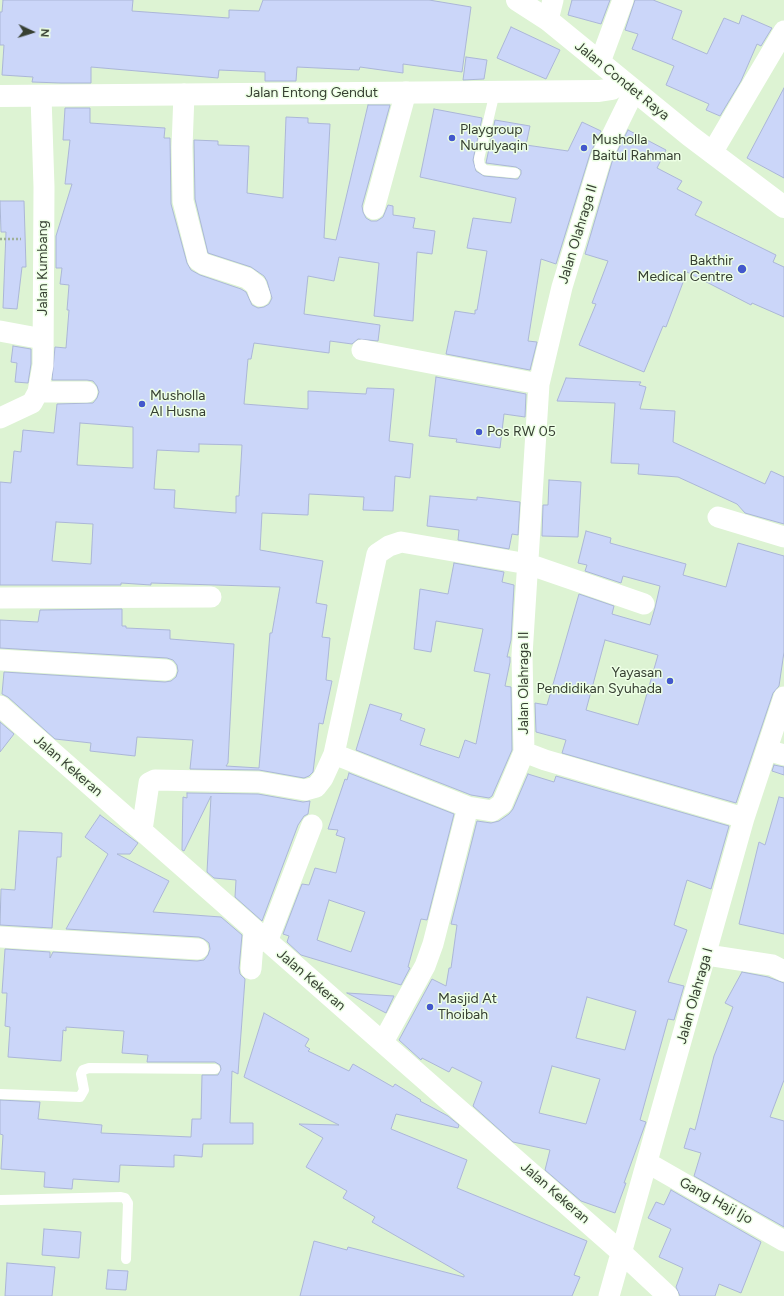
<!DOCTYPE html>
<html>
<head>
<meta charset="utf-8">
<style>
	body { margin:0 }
	#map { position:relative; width:784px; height:1296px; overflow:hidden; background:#ddf3d3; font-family:Figtree,sans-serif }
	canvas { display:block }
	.north { position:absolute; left:12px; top:12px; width:40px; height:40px; -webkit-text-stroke:3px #edffe5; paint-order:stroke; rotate:94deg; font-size:11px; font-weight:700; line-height:16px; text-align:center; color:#374033 }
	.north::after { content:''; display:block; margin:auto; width:14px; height:18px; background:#374033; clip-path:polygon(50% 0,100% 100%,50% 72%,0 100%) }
</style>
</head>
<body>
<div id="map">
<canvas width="784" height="1296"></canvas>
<div class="north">N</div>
</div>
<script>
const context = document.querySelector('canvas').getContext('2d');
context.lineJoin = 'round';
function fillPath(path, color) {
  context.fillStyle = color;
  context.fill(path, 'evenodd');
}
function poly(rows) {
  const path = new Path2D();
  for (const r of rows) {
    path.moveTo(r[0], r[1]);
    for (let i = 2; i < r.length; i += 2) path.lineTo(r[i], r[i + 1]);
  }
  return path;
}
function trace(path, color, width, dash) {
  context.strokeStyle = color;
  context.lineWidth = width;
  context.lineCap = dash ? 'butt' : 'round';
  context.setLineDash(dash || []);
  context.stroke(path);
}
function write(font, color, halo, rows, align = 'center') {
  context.font = font + ' Figtree,sans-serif';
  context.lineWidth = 3;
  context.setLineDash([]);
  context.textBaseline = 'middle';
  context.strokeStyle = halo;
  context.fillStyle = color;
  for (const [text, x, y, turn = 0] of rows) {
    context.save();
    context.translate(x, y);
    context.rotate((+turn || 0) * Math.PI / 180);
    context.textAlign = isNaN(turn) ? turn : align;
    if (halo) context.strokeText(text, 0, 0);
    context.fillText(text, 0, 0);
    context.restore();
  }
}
const building = poly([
	[3,0,133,0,132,11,229,18,229,10,259,11,263,0,429,0,471,7,462,72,403,64,403,73,360,67,359,70,297,67,296,81,265,81,265,72,219,70,218,78,91,67,91,83,61,83,32,82,33,77,2,75,4,45,0,45,0,12,2,12,3,0],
	[572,0,610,0,601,24,568,15,572,0],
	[635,0,653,0,682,11,672,39,707,54,724,18,739,24,742,15,772,28,761,46,757,44,741,81,720,116,706,110,709,104,666,85,674,66,632,49,638,34,625,30,635,0],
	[511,27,560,50,546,79,497,58,511,27],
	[466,57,487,60,484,79,463,80,466,57],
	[784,88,784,178,747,158,784,88],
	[368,105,390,105,362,206,363,212,366,218,371,221,377,221,383,217,388,205,393,206,393,215,415,218,413,228,435,231,432,254,417,252,413,321,374,316,379,263,339,257,334,281,308,276,304,314,380,325,378,341,358,339,352,344,330,341,329,353,254,343,251,359,248,359,244,404,308,409,308,391,366,394,367,388,394,389,389,441,413,444,410,478,395,476,393,511,363,510,364,497,309,494,308,515,262,513,260,550,323,561,316,603,327,605,322,637,330,638,326,680,332,681,323,724,319,723,313,772,309,776,304,778,259,770,190,769,193,740,137,737,135,756,90,751,91,743,55,739,8,697,2,694,4,672,165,682,171,681,176,677,178,671,177,665,173,660,167,658,0,648,0,620,38,622,40,610,122,609,122,626,126,626,126,628,170,630,170,639,234,644,228,763,226,766,259,768,270,633,272,633,280,587,151,583,151,585,121,583,121,585,0,585,0,482,11,483,14,451,21,452,23,430,54,433,57,404,93,403,97,398,99,392,97,386,93,381,87,380,52,380,55,347,66,348,69,310,67,310,69,285,60,284,62,268,56,268,56,236,72,184,65,184,70,140,63,140,65,108,90,108,90,123,165,128,164,138,170,138,171,204,187,263,191,270,200,275,241,289,246,292,252,305,258,308,264,307,269,304,272,298,267,281,264,276,251,267,208,253,195,199,194,140,218,141,218,145,249,146,247,193,283,198,286,117,308,118,308,123,330,124,324,238,336,240,368,105],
	[80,423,133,427,133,468,77,465,80,423],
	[199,444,242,445,239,496,236,496,236,513,174,508,175,490,154,489,157,450,199,452,199,444],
	[56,522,93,524,91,564,52,561,56,522],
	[434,109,482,118,473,160,476,171,484,176,515,179,518,179,521,174,521,170,516,167,486,163,495,120,530,126,526,145,568,151,582,122,601,131,590,154,556,264,541,259,528,341,537,342,530,370,446,354,455,311,475,314,475,310,477,310,487,251,467,248,473,218,511,223,516,198,420,177,434,109],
	[628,130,666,150,657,168,682,181,677,189,702,202,695,215,776,255,773,262,784,267,784,317,752,303,751,305,687,272,666,327,663,326,644,372,579,345,596,304,592,303,608,261,585,254,612,162,628,130],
	[0,201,24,201,26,267,22,267,17,309,3,308,6,232,1,232,0,201],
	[13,346,31,349,31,364,28,383,15,382,17,363,11,362,13,346],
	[436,377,526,394,525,417,504,414,500,448,456,442,457,439,429,436,436,377],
	[566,378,641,382,639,385,646,387,640,409,675,411,673,442,765,484,771,471,784,477,784,524,745,513,737,504,678,477,638,474,639,464,611,463,615,403,557,401,566,378],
	[549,480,581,482,578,537,542,536,543,505,548,505,549,480],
	[430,496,477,500,477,497,520,502,518,535,512,534,509,549,458,540,459,530,427,526,430,496],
	[586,531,611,538,610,543,686,564,683,575,726,587,738,543,784,556,784,652,779,686,773,693,736,803,562,753,566,740,536,732,535,703,547,705,579,594,614,606,612,614,650,625,655,608,660,586,623,576,621,583,585,571,587,565,578,563,586,531],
	[605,640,658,655,638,725,586,710,605,640],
	[454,563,504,572,502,582,514,585,511,640,507,657,510,657,510,662,505,686,511,687,512,750,492,796,489,798,471,795,356,750,370,704,402,714,400,720,425,729,420,745,459,758,465,740,476,744,490,674,474,671,483,629,436,621,431,652,414,649,420,589,448,594,454,563],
	[0,722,14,734,0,752,0,722],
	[774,765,784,767,784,775,772,771,774,765],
	[349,773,454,814,427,920,421,919,408,967,410,968,401,985,301,955,287,942,289,936,283,934,302,884,309,885,315,868,336,873,345,838,336,835,338,830,328,829,345,779,347,780,349,773],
	[329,900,365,912,351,952,317,940,329,900],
	[528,774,554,782,556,776,729,826,711,889,687,880,674,925,687,930,668,982,684,986,674,1020,668,1019,640,1120,646,1122,624,1183,626,1183,615,1213,581,1201,545,1170,550,1150,513,1142,473,1106,482,1082,452,1067,449,1072,422,1058,421,1060,399,1040,432,979,446,986,449,968,451,968,457,925,451,924,477,821,491,823,499,821,509,814,513,809,528,774],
	[587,997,636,1011,625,1050,576,1038,587,997],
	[552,1066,600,1079,586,1124,539,1113,552,1066],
	[187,793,258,794,303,802,310,801,308,814,304,816,298,825,262,921,235,897,236,880,214,878,207,872,211,796,184,851,182,850,183,797,187,798,187,793],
	[779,797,784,798,784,934,739,924,759,842,765,845,779,797],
	[100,815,138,843,130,854,117,854,169,881,153,912,221,917,242,935,239,968,240,974,245,979,238,1074,232,1071,230,1123,253,1123,253,1144,203,1144,202,1157,174,1155,174,1167,120,1165,119,1182,73,1179,72,1189,44,1187,45,1172,1,1169,3,1135,0,1134,0,1100,40,1102,38,1119,102,1125,101,1133,191,1137,192,1119,201,1119,202,1075,218,1075,221,1069,220,1065,215,1062,147,1062,148,1055,122,1053,124,1031,66,1027,66,1031,63,1030,61,1061,8,1057,10,1027,5,1026,7,993,2,993,5,949,50,952,50,958,53,952,197,961,204,960,208,955,210,949,209,943,204,939,199,937,66,929,108,854,85,837,100,815],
	[19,831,62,833,61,857,57,857,52,928,0,925,1,889,15,890,19,831],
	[742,972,768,977,784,983,784,1080,770,1117,784,1121,784,1227,694,1176,701,1153,684,1148,690,1128,695,1130,714,1056,733,1007,725,1003,742,972],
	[347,993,394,996,386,1013,347,993],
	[264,1013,309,1039,305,1046,310,1049,308,1051,349,1071,353,1064,393,1087,395,1084,421,1100,420,1101,448,1116,459,1125,458,1128,396,1114,391,1129,467,1160,457,1188,587,1241,574,1275,580,1277,572,1296,300,1296,314,1241,347,1250,348,1247,464,1277,464,1275,372,1222,375,1217,343,1198,347,1191,306,1167,323,1138,299,1124,339,1125,244,1077,264,1013],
	[671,1190,761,1242,741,1293,719,1284,715,1296,680,1296,676,1287,683,1268,659,1257,671,1229,648,1218,656,1202,664,1205,671,1190],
	[44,1229,81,1232,79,1258,42,1255,44,1229],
	[7,1263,55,1267,52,1296,5,1296,7,1263],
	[108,1270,128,1271,126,1290,106,1289,108,1270]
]);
const path = poly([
	[0,239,21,239]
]);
const service = poly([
	[495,92,479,159,480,166,485,170,515,173],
	[0,1094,80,1097,84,1090,81,1074,83,1070,89,1068,215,1069],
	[0,1200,121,1197,125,1198,128,1203,126,1259]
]);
const minor = poly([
	[548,20,553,0],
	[600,62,623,0],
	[634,91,601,158,562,287,539,384,522,655,524,752,545,760,744,818],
	[184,94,182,147,183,201,198,260,204,264,247,278,256,285,260,296],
	[712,153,784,31],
	[374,209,406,92],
	[0,331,43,339],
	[362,350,539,384],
	[38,392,87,392],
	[0,418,32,403,38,392,43,365,44,187,41,96],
	[718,517,784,537],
	[0,598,211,597],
	[0,660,166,670],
	[0,706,622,1253,668,1296],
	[767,750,784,755],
	[524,752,502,804,492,811,468,807,334,754,377,554,389,546,401,542,528,564,644,604],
	[142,830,149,783,155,780,259,782,305,790,316,787,323,778,334,754],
	[0,937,198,949],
	[267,942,312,825],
	[707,955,772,965,784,971],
	[251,969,254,931],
	[383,1042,425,966,433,944,468,807],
	[648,1163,784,1241],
	[609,1296,744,818,784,697]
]);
const tertiary = poly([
	[517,0,548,20,690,136,784,207],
	[0,96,599,91,612,89,622,81]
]);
const markers = [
	[452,138,4,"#4358cc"],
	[584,148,4,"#4358cc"],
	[742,269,5,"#4358cc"],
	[142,404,4,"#4358cc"],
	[479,432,4,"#4358cc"],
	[670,681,4,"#4358cc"],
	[430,1007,4,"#4358cc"]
];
const streetNames = [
	["Jalan Condet Raya",622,81,39],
	["Jalan Entong Gendut",312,93],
	["Jalan Olahraga II",578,234,-73],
	["Jalan Kumbang",43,268,-90],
	["Jalan Olahraga II",524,683,-90],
	["Jalan Kekeran",68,766,41],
	["Jalan Kekeran",311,980,41],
	["Jalan Olahraga I",695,996,-74],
	["Jalan Kekeran",555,1193,41],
	["Gang Haji Ijo",716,1201,29]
];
const poiNames = [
	["Playgroup",460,130],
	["Nurulyaqin",460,146],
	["Musholla",592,140],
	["Baitul Rahman",592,156],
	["Bakthir",733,261,"right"],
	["Medical Centre",733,277,"right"],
	["Musholla",150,396],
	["Al Husna",150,412],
	["Pos RW 05",487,432],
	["Yayasan",662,673,"right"],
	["Pendidikan Syuhada",662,689,"right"],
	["Masjid At",438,999],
	["Thoibah",438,1015]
];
fillPath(building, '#cbd6f9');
trace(building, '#abb6d7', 1);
trace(path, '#a0b198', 2.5, [2, 2]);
trace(service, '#fff', 10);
trace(minor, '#fff', 21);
trace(tertiary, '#fff', 22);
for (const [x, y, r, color] of markers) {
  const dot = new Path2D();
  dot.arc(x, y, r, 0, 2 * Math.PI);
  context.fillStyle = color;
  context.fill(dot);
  trace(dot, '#edffe5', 1.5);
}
write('14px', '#374033', '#edffe5', streetNames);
write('14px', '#374033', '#edffe5', poiNames, 'left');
</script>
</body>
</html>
